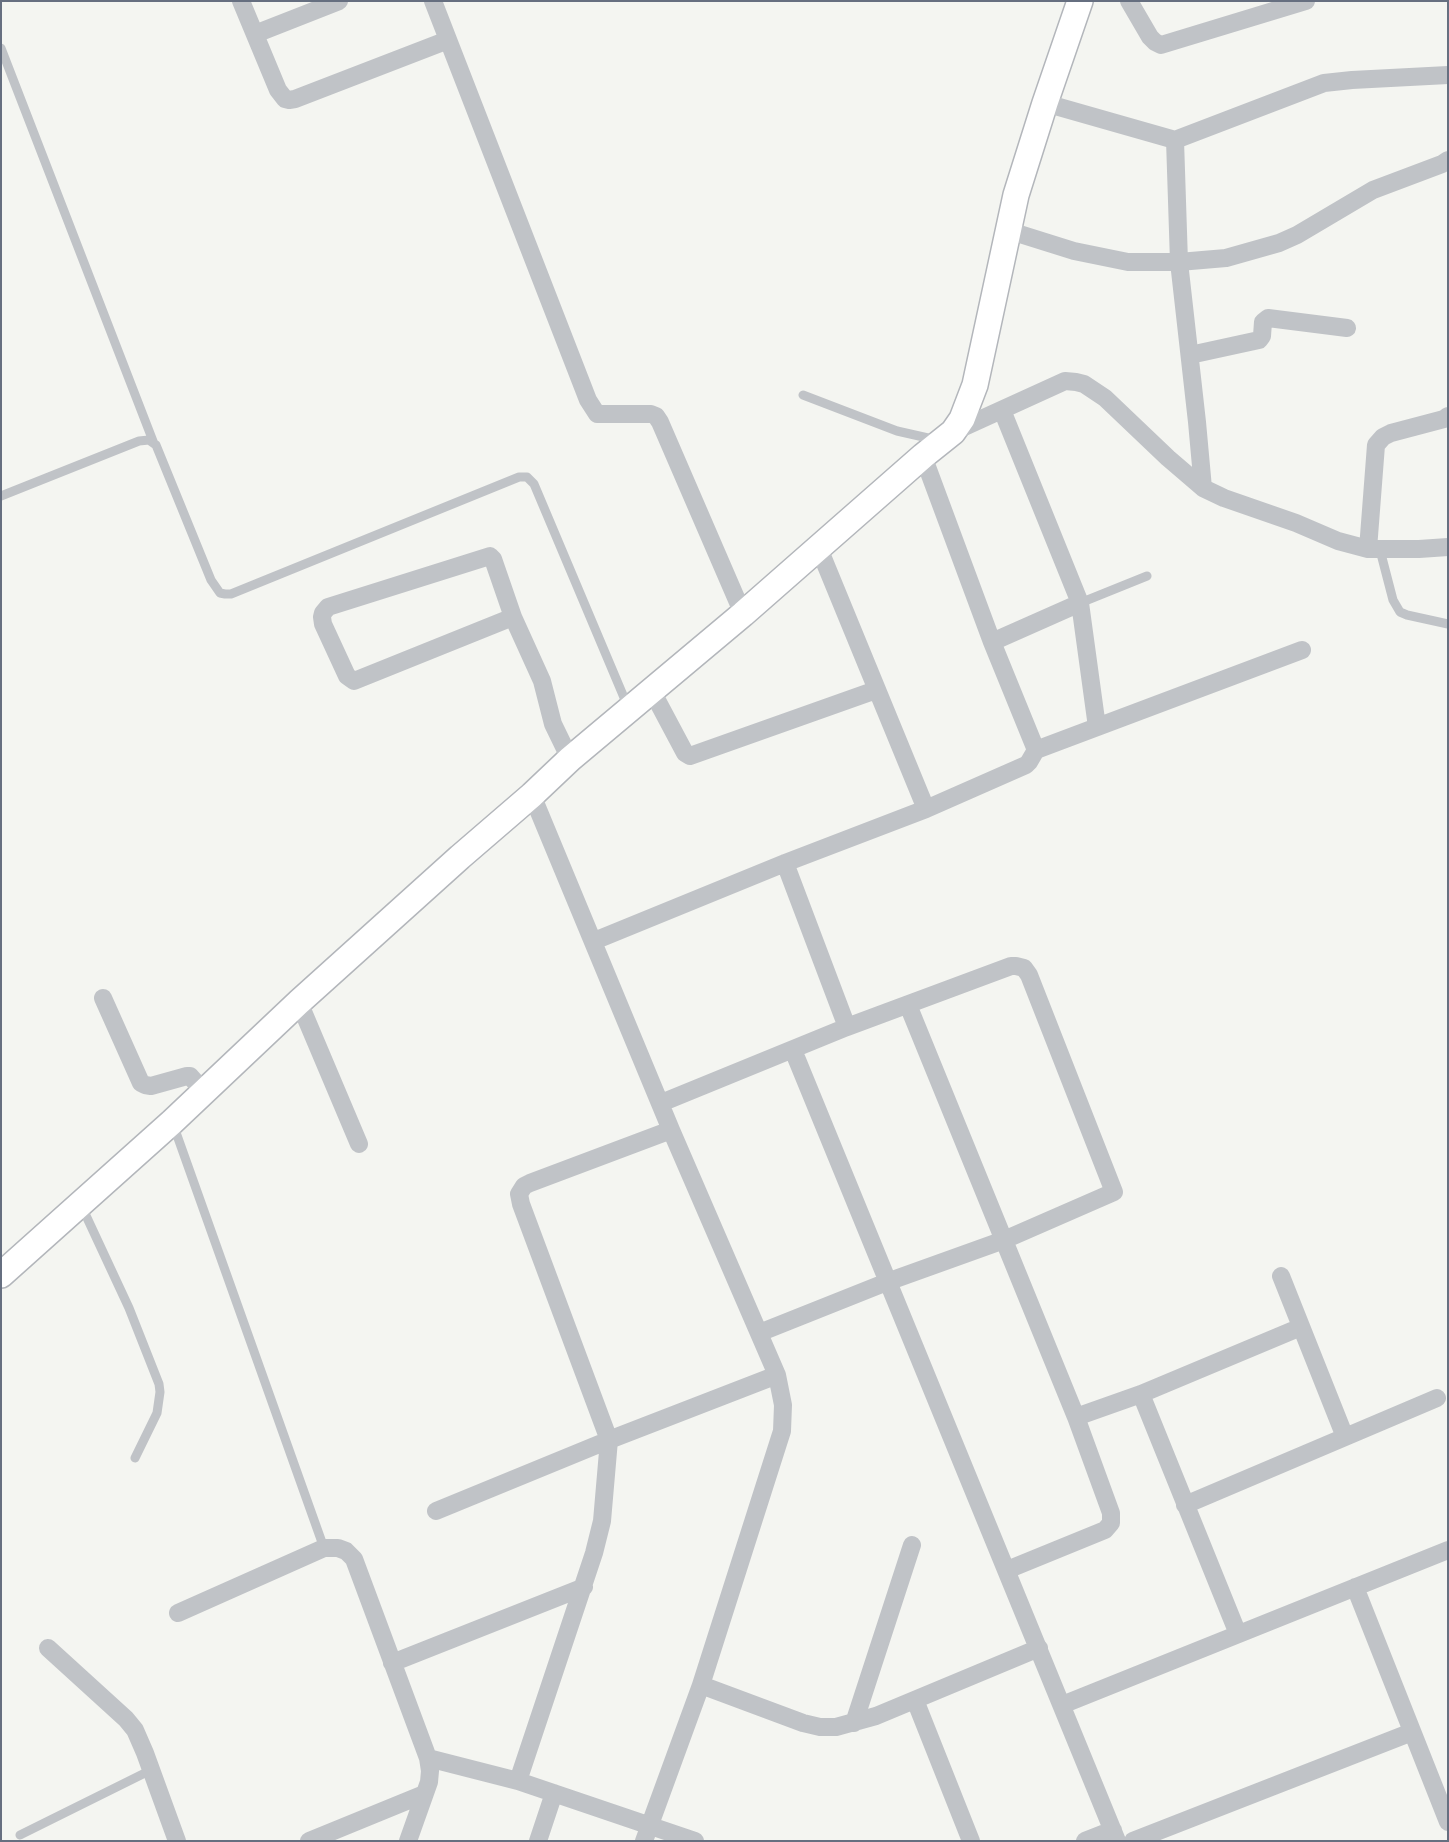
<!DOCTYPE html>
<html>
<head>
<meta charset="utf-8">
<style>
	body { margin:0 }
	#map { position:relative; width:1449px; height:1842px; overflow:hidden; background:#f4f5f1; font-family:"Sofia Sans Condensed",sans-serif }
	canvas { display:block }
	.frame { position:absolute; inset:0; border:2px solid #666f80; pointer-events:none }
</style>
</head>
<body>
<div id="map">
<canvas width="1449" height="1842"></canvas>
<div class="frame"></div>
</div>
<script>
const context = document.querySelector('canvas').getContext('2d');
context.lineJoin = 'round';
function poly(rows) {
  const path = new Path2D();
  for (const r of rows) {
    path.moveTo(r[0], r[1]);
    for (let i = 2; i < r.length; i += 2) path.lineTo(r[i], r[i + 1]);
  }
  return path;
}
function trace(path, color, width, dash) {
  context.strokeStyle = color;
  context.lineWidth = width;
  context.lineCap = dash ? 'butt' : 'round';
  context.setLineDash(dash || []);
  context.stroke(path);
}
const lane = poly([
	[1,48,153,441],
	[803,395,897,431,937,440],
	[1,496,139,441,149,440,156,445,211,580,220,593,225,594,231,594,519,477,527,477,534,484,628,707],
	[1380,550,1393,600,1400,612,1407,615,1448,624],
	[1080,603,1147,576],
	[173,1124,324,1548],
	[82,1207,129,1308,159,1384,160,1392,157,1413,135,1458],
	[20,1835,151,1770]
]);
const street = poly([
	[241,1,278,90,285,99,289,100,295,99,448,40],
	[433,1,588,400,597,414,651,414,656,416,660,422,743,614],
	[1129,1,1150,37,1155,42,1161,45,1306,1],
	[255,34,339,1],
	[1045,103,1175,140,1324,83,1352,80,1448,75],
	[1175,140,1179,262,1197,422,1203,488],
	[1007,230,1074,251,1128,262,1179,262,1226,258,1279,243,1297,235,1373,190,1442,164,1448,160],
	[1190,355,1259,340,1262,336,1263,322,1268,318,1347,328],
	[1002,410,1080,603,1097,727],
	[953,432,1065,381,1076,382,1084,384,1105,398,1168,458,1203,488,1224,498,1296,523,1338,541,1368,549,1419,549,1448,547],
	[923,456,992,642,1036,750],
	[818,546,926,809],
	[1368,549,1376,445,1383,437,1391,433,1444,419,1448,416],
	[513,617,354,681,347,676,323,624,322,617,323,613,328,607,490,556,493,559,513,617,542,681,553,724,570,759],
	[992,642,1080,603],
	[652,691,685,753,690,756,876,690],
	[532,795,671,1130,777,1375,783,1405,782,1431,701,1685,644,1841],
	[785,863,847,1027],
	[594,941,785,863,926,809,1026,765,1029,762,1036,750,1302,650],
	[103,998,141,1083,145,1085,151,1086,187,1076,190,1076,204,1092],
	[299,1002,359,1144],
	[908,1005,1076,1417,1111,1513,1111,1523,1105,1530,1007,1570],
	[793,1050,1117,1841],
	[661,1103,847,1027,1011,966,1016,966,1024,968,1029,975,1114,1192,1004,1240,887,1282,759,1333],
	[1281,1276,1345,1437],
	[1141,1394,1238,1634],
	[1076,1417,1141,1394,1301,1327],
	[1185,1505,1437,1398],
	[436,1511,609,1440,521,1204,519,1194,524,1186,530,1183,671,1130],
	[1355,1587,1448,1822],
	[178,1613,324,1548,338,1548,346,1551,354,1559,428,1758,430,1771,429,1782,408,1841],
	[48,1648,126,1719,135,1730,145,1753,177,1841],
	[392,1663,584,1587],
	[701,1685,803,1723,820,1727,836,1727,876,1716,1039,1648],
	[915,1700,971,1841],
	[1062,1705,1448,1550],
	[854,1723,912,1545],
	[428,1758,518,1781,695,1841],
	[518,1781,594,1553,602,1521,609,1440,777,1375],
	[309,1841,424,1794],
	[538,1841,554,1793],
	[1085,1841,1113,1830],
	[1133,1841,1412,1732]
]);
const secondary = poly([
	[1,1275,172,1122,299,1002,460,857,532,795,570,759,743,614,923,456,953,432,962,419,975,385,1016,195,1045,103,1080,1]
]);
trace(secondary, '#b3b6bb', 28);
trace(lane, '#c0c3c7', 9);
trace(street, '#c0c3c7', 18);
trace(secondary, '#fff', 25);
</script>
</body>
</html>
